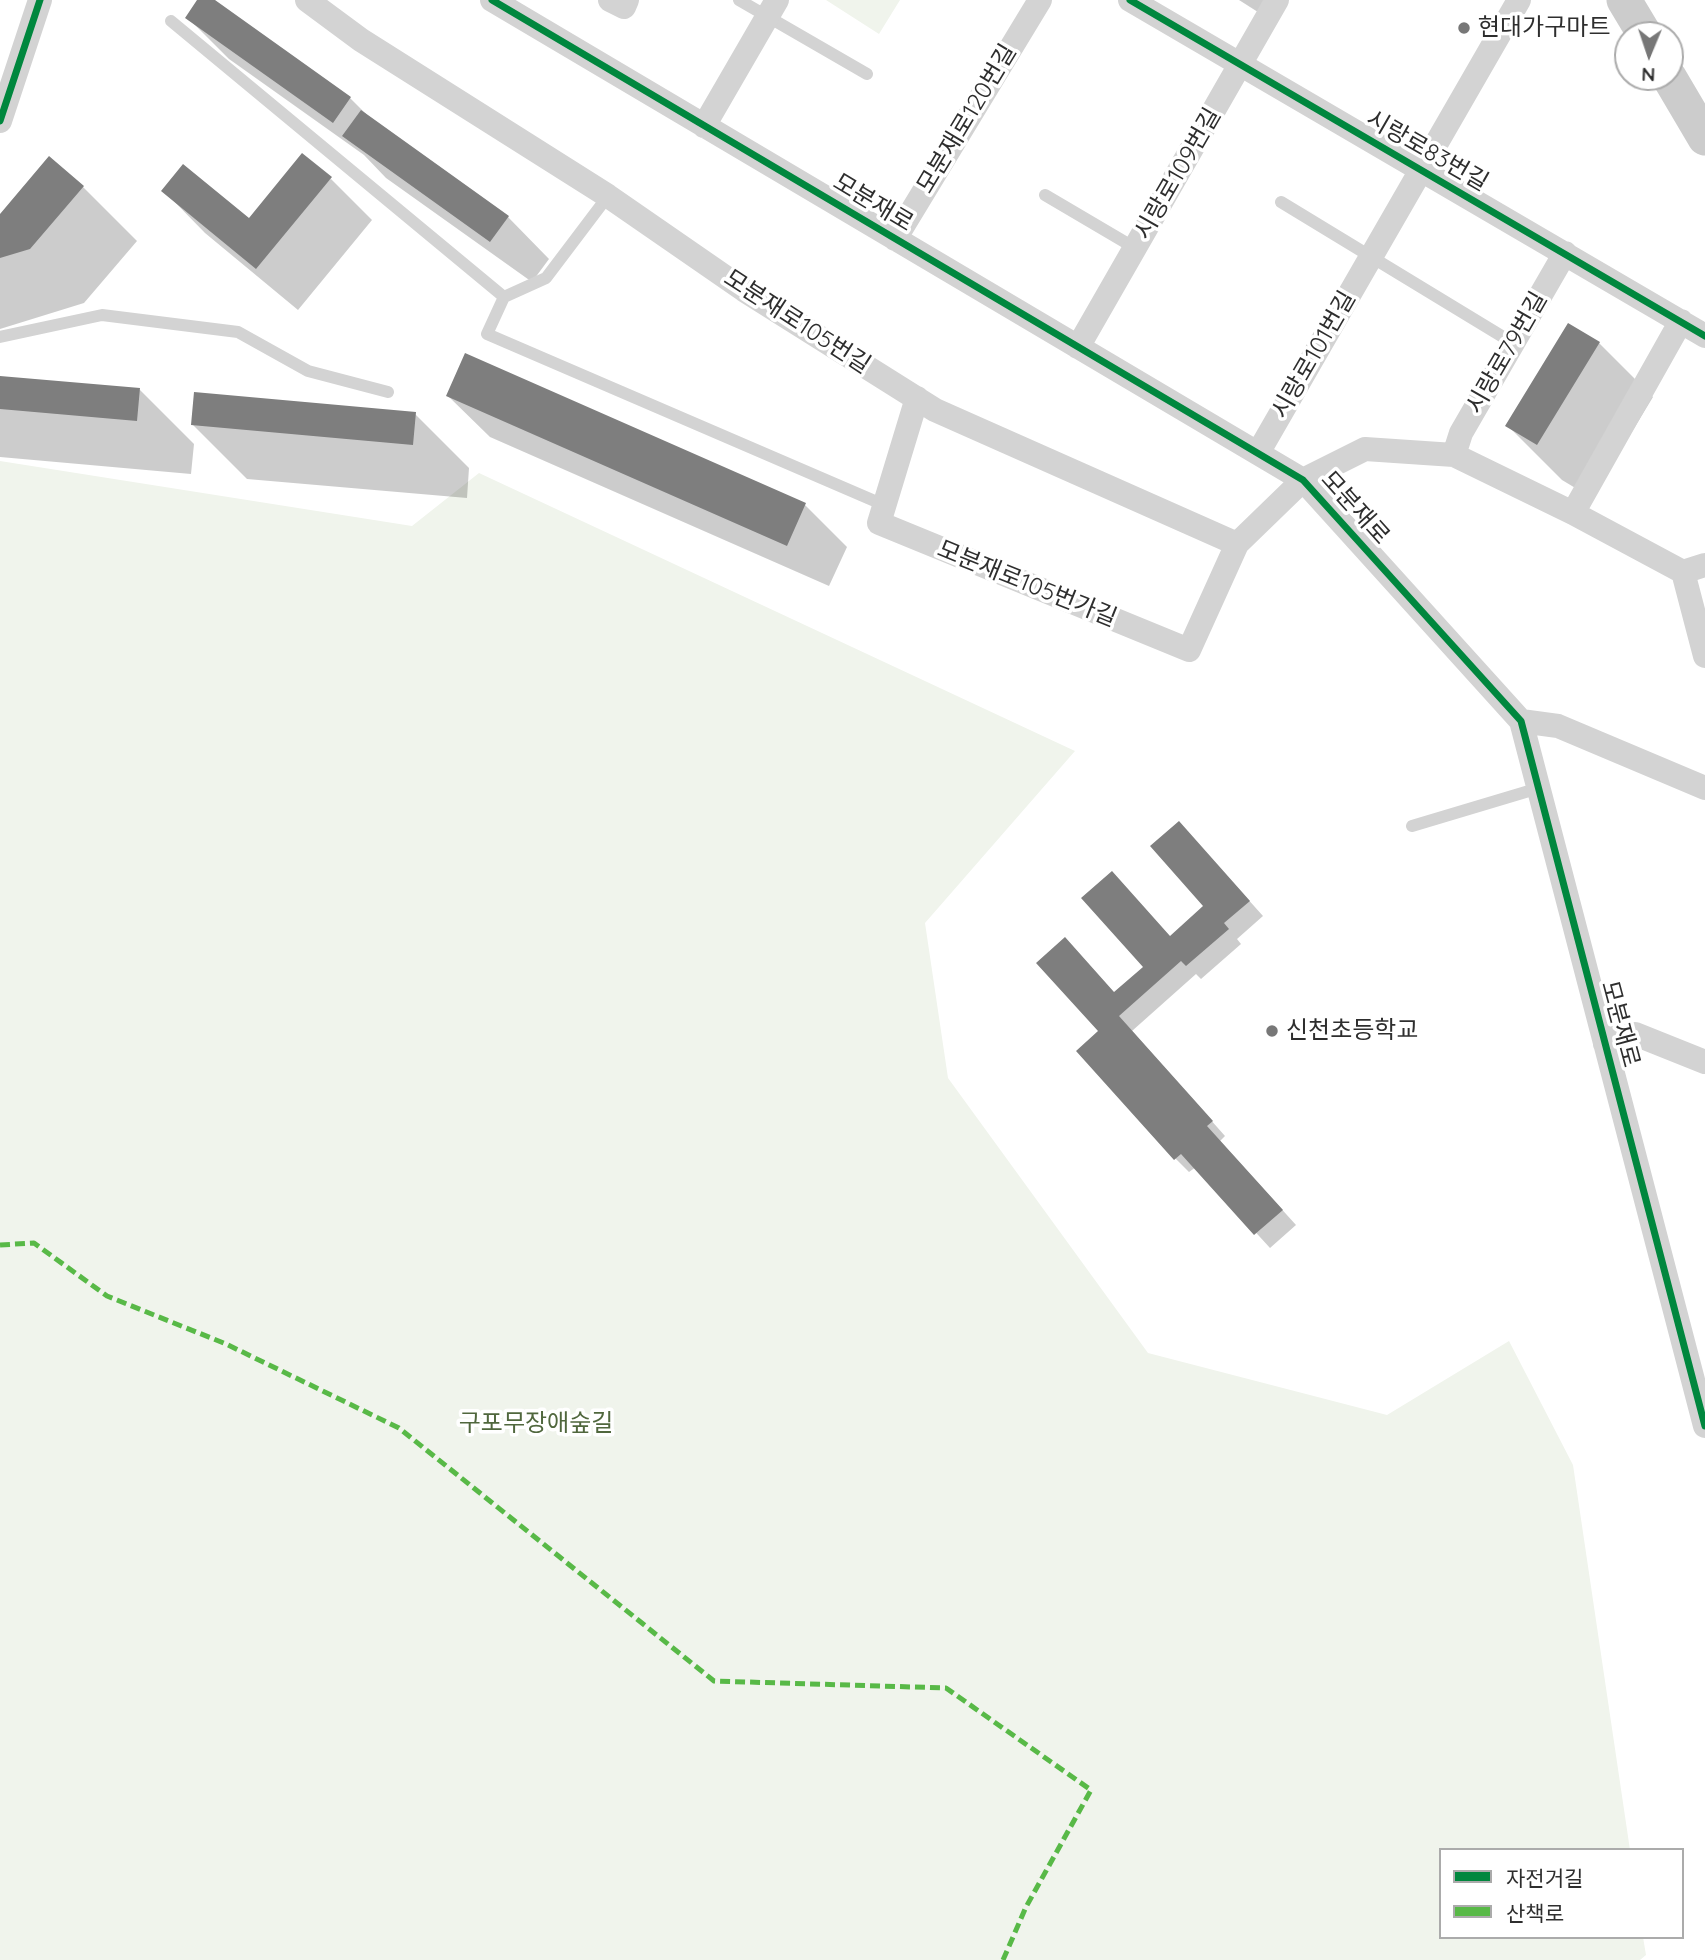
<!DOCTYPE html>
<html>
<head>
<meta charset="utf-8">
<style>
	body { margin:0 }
	#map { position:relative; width:1705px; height:1960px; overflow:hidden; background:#fff; font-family:Quicksand,"Noto Sans KR",sans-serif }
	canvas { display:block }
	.legend { position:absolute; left:1439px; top:1848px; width:245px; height:91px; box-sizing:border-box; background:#fff; border:2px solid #ababab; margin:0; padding:9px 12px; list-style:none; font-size:21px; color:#2e2e2e }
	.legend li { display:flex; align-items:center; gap:14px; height:35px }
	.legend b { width:35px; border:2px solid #ababab }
	.north { position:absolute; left:1614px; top:21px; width:70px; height:70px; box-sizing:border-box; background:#fff; border:2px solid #ababab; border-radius:50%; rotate:182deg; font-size:19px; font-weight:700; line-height:28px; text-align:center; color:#2e2e2e }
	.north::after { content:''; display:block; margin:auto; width:24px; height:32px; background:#777; clip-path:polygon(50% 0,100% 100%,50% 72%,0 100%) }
</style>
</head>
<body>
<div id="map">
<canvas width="1705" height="1960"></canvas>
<ul class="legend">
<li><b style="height:9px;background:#00873e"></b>자전거길</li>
<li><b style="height:9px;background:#58b947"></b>산책로</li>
</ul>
<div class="north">N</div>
</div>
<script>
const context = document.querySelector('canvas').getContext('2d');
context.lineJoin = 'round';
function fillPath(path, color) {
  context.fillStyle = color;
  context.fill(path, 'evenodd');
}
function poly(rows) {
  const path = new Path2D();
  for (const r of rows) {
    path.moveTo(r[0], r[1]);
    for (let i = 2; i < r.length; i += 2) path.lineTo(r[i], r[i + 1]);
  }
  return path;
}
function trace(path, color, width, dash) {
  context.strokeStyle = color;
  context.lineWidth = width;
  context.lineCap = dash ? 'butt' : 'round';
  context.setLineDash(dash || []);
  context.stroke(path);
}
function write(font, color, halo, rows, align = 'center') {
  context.font = font + ' Quicksand,"Noto Sans KR",sans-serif';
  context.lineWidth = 7;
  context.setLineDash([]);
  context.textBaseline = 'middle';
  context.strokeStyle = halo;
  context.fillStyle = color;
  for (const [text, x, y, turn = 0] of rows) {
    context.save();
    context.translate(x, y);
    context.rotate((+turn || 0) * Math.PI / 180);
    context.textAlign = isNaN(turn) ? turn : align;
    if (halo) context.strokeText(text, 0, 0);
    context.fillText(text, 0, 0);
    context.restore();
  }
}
const green = poly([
	[826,0,900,0,879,34],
	[0,461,412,526,479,473,1075,751,925,923,948,1078,1148,1353,1387,1415,1509,1341,1573,1465,1630,1850,1441,1850,1441,1937,1643,1937,1646,1955,1640,1960,0,1960]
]);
const shadow = poly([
	[200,0,212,0,350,98,374,122,508,217,549,259,532,282,386,178,364,155,229,59,187,17],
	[1239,0,1270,0,1261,14],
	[49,159,83,187,137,241,84,303,0,329,0,217],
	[331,179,372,220,298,310,205,233,164,191,249,220],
	[1599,343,1653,397,1592,498,1562,480,1508,426],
	[0,377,140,390,194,444,191,474,0,457],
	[448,396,805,505,847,547,829,586,490,437],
	[415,414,469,468,467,498,247,479,192,424],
	[1193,838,1263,916,1237,939,1241,944,1201,979,1196,974,1132,1031,1225,1136,1220,1141,1296,1225,1270,1248,1196,1167,1189,1172,1175,1158,1100,1031,1115,993,1145,967,1171,938,1206,906]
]);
const building = poly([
	[197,0,215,0,351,97,333,123,185,18],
	[361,110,509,216,490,242,342,136],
	[302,153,332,177,256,269,161,191,183,164,249,218],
	[49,156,84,186,30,249,0,258,0,214],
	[1568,323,1600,342,1537,445,1505,426],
	[465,353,806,503,787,546,446,396],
	[0,376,140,388,137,421,0,409],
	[194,392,416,412,413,445,191,425],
	[1179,821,1250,901,1224,923,1229,929,1186,966,1181,961,1119,1016,1213,1121,1207,1126,1283,1210,1254,1235,1181,1154,1174,1160,1076,1051,1098,1031,1036,963,1065,937,1114,992,1143,967,1081,898,1112,871,1170,936,1203,906,1150,846]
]);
const service = poly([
	[739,0,867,74],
	[171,21,504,297],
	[1045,195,1135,248],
	[608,196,546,278,504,297,487,334,884,505],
	[1281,202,1513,343],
	[0,337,102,315,238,332,308,371,388,392],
	[1412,826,1539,788]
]);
const minor = poly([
	[307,0,361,40,608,196,744,290,935,410,1237,544,1303,480,1365,449,1454,455,1573,513,1683,572,1705,565],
	[492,0,1303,480,1521,721,1705,1426],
	[610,0,624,7,627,0],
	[1130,0,1705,336],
	[0,121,40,0],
	[704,126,777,0],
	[895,239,1040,0],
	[1078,347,1277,0],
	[917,398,879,523,1189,650,1237,544],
	[1258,453,1519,0],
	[1454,455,1461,433,1565,253],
	[1573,513,1681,321],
	[1683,572,1705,656],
	[1521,721,1558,726,1705,788],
	[1605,1044,1635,1034,1705,1062]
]);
const secondary = poly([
	[1624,0,1645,35],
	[1669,77,1705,138]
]);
const quiet = poly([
	[0,1245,34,1243,107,1296,226,1344,399,1428,714,1681,946,1688,1091,1790,1026,1907,1003,1960]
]);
const cycleway = poly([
	[492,0,1303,480,1521,721,1705,1426],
	[1130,0,1705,336],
	[0,121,40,0]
]);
const markers = [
	[1464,28,7,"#777"],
	[1272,1031,7,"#777"]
];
const poiNames = [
	["현대가구마트",1478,28],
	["신천초등학교",1286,1031]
];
const streetNames = [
	["모분재로120번길",967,119,-59],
	["시랑로83번길",1427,151,30],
	["시랑로109번길",1178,174,-60],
	["모분재로",873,203,31],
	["모분재로105번길",797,322,33],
	["시랑로79번길",1507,353,-60],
	["시랑로101번길",1314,355,-60],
	["모분재로",1355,508,48],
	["모분재로105번가길",1027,584,22],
	["모분재로",1620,1024,75]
];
const parkNames = [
	["구포무장애숲길",536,1424]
];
fillPath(green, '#f0f4ec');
fillPath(shadow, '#0003');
fillPath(building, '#7e7e7e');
trace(service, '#d3d3d3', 12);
trace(minor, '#d3d3d3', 24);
trace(secondary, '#ccc', 35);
trace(quiet, '#58b947', 5, [10, 5]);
trace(cycleway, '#00873e', 7);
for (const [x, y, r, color] of markers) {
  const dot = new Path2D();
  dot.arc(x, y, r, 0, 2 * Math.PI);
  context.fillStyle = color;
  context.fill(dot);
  trace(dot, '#fff', 2.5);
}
write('24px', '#2e2e2e', '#fff', poiNames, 'left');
write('24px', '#2e2e2e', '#fff', streetNames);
write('24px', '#50673d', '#fff', parkNames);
</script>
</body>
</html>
